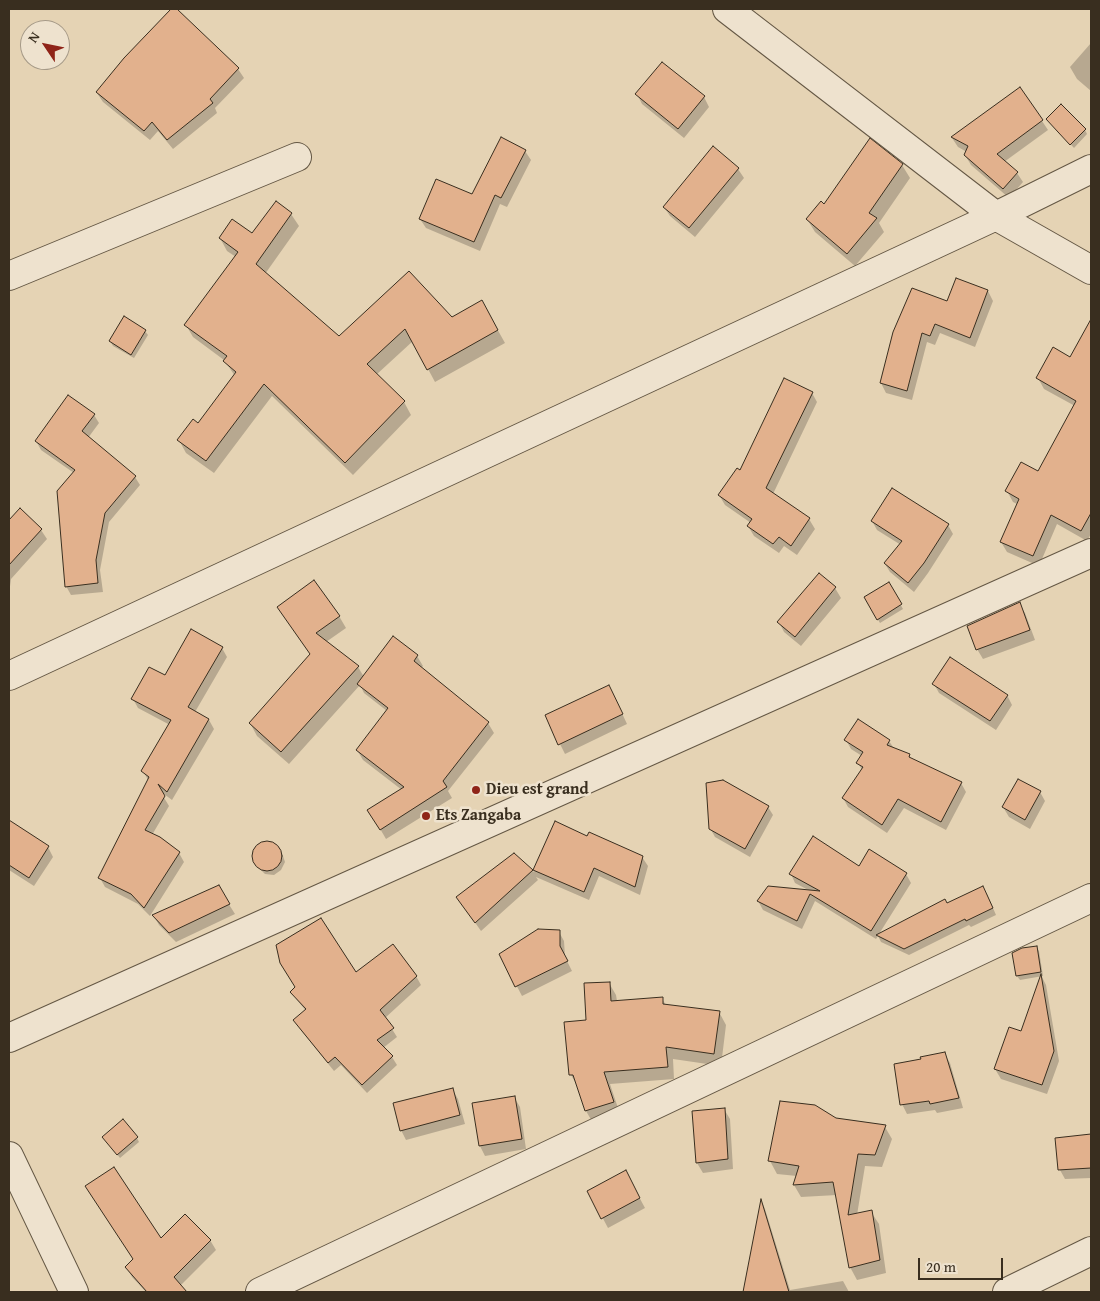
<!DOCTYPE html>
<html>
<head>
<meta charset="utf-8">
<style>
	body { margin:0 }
	#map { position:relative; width:1100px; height:1301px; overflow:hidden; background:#e5d3b4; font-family:"Gentium Book Plus",serif }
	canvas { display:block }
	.frame { position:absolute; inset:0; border:10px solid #392e1f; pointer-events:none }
	.north { position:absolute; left:20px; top:20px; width:50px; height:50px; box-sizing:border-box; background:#eee2ce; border:1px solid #a69a88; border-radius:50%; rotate:304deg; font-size:14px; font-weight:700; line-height:20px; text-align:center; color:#392e1f }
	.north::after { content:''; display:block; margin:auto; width:18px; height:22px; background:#8f2418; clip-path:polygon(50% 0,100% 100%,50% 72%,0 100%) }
	.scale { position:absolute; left:918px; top:1258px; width:85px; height:22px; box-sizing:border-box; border:2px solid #392e1f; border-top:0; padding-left:6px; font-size:15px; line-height:18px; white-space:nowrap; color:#392e1f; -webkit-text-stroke:4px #eee2ce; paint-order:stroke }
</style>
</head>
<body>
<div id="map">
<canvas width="1100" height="1301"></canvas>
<div class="frame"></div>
<div class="north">N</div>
<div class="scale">20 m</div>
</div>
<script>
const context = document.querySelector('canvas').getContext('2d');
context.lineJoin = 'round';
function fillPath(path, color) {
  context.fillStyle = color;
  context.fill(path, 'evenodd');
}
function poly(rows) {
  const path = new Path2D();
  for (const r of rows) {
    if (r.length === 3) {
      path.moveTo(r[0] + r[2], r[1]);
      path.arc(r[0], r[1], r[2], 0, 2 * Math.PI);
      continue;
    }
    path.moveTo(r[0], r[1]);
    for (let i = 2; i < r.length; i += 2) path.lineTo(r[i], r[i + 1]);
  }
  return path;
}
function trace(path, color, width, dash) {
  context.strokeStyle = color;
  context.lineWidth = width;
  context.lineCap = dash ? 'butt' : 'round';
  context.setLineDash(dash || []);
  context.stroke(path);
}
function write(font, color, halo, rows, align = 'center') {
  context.font = font + ' "Gentium Book Plus",serif';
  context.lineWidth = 5;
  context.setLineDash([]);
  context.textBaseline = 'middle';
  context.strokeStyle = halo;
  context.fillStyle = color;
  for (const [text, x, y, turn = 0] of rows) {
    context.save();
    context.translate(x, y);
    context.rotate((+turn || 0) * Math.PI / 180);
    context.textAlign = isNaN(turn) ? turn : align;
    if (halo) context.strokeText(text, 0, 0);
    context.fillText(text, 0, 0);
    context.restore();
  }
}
const shadow = poly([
	[172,9,175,9,238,69,244,78,215,108,217,113,173,149,158,131,150,140,103,102,97,93,125,58],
	[1091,43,1091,91,1077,79,1070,67],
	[637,94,704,97,709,107,684,138,642,104],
	[1047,119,1085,130,1087,134,1074,148],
	[1042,121,1048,130,1004,162,1017,173,1023,182,1009,198,971,165,965,155,967,152,958,147,952,138],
	[525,151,531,160,507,207,500,204,480,251,426,228,420,219,472,196],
	[902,165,910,178,879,223,884,232,855,266,815,232,807,219],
	[738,169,744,178,695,237,670,216,664,207],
	[291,214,299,226,265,274,339,338,451,319,482,302,505,343,435,382,413,341,376,375,404,402,411,415,353,475,272,396,214,473,186,453,179,440,198,425,235,376,224,360,193,337,186,325,236,257,227,251,220,238,253,235],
	[957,279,988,291,993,301,975,347,940,333,935,345,927,342,912,400,886,393,881,383,895,332,947,303],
	[1091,321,1091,534,1087,541,1057,524,1039,566,1007,552,1001,542,1017,504,1013,502,1007,491,1038,473,1075,406,1044,389,1038,378,1071,358],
	[145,331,148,335,134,358,113,346,110,341],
	[812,393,817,402,773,494,809,519,815,529,797,555,784,546,779,553,754,536,748,526,751,523,725,505,719,495],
	[94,415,99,423,88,438,135,477,140,485,109,522,100,570,103,592,71,595,66,586,74,473,41,450,36,441],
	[20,510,41,530,47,539,11,579,9,594,9,522],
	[872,521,948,525,953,534,928,573,914,592,890,572,885,564,901,545,877,530],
	[889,584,903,609,880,623,865,598],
	[835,588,841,598,801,646,784,632,779,622],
	[1019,604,1025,613,1035,640,983,659,977,649],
	[278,607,339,616,346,628,326,642,358,667,364,677,393,638,417,656,423,666,421,668,488,723,494,733,448,791,452,798,386,839,375,820,402,790,363,760,357,750,387,711,364,693,360,685,289,764,257,736,250,723,311,655],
	[222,648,227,657,195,712,209,720,214,729,172,800,160,791,169,806,152,835,179,853,184,862,150,916,138,904,105,887,100,878,148,780,143,771,170,725,138,708,133,699,165,677],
	[934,684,1007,695,1012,705,996,730,939,693],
	[614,696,627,724,565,754,546,716],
	[846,740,889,741,895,750,909,755,912,760,961,783,966,792,946,830,904,808,887,833,848,807,843,798,862,770,858,763,862,756,851,749],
	[1040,792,1045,801,1030,829,1009,817,1003,807],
	[768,807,773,815,750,857,715,837,710,828],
	[9,822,48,847,53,857,34,886,9,870],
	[555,823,588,838,642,857,648,866,640,895,599,876,589,900,536,877,538,880,481,931,457,897,514,854,534,872],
	[264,842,272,842,282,853,285,862,281,870,274,875,265,874,255,864,253,855,256,847],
	[870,851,906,874,911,883,879,934,946,904,987,894,996,915,971,927,969,925,909,955,881,942,878,936,876,939,815,901,802,929,763,910,758,901,812,892,795,883,791,874,859,868],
	[218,887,235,914,176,942,159,925,154,916],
	[559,932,564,941,565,957,572,971,522,996,500,954],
	[1036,947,1039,951,1043,976,1020,980,1017,976,1014,953],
	[356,974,416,976,421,985,385,1018,397,1037,383,1048,392,1057,397,1065,367,1093,341,1065,334,1071,300,1029,295,1020,306,1011,297,1000,292,992],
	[1042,977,1046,985,1059,1061,1047,1094,1001,1079,995,1069,1022,1033],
	[609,983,616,995,617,1001,662,999,666,1005,719,1012,726,1025,721,1066,673,1059,674,1079,610,1084,620,1114,593,1123,586,1111,578,1087,571,1075,587,1021],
	[944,1053,950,1063,963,1108,937,1113,935,1110,907,1114,902,1104],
	[452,1089,458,1099,465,1124,406,1140,401,1130],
	[514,1097,520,1107,526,1149,485,1156,480,1146,474,1104],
	[724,1109,730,1119,733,1169,703,1173,697,1163,694,1112],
	[836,1119,885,1127,892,1139,882,1167,865,1166,857,1215,871,1212,879,1224,886,1273,857,1280,850,1267,837,1195,801,1197,794,1185,797,1176,777,1174,770,1161],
	[1091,1136,1091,1178,1065,1179,1060,1170,1057,1139],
	[137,1138,139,1142,120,1158,106,1141],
	[631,1182,645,1208,608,1228,589,1192],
	[762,1202,765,1209,790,1290,843,1281,849,1292,744,1292],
	[161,1240,210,1240,216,1250,180,1286,186,1292,146,1292,132,1277,126,1267]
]);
const building = poly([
	[171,9,177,9,239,68,210,99,213,103,167,140,152,122,144,131,96,92,124,58,171,9],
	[662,62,705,96,678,129,635,94,662,62],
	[1020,87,1043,120,997,154,1018,172,1003,189,964,155,968,146,951,137,1020,87],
	[1061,104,1086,129,1070,145,1046,119,1061,104],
	[501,137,526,150,501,198,495,195,474,242,419,219,436,179,472,194,501,137],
	[870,138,903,164,869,213,877,218,847,254,806,219,821,201,824,204,870,138],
	[713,146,739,168,689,228,663,207,713,146],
	[276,201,292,213,256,264,339,336,409,271,452,317,482,300,498,330,427,370,405,329,367,364,405,401,345,463,264,384,206,461,177,440,193,419,198,423,236,372,223,361,227,356,184,325,238,252,219,238,232,219,252,233,276,201],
	[956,278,988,290,970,338,935,324,930,336,922,333,907,391,880,383,893,332,912,288,947,301,956,278],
	[124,316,146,330,131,355,109,341,124,316],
	[1091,319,1091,513,1081,531,1051,515,1033,556,1000,542,1019,499,1005,491,1021,462,1038,471,1076,401,1036,378,1053,347,1070,357,1091,319],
	[784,378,813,392,766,488,810,518,791,546,779,537,773,544,747,526,752,519,718,495,737,468,740,470,784,378],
	[68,395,95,414,82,431,136,476,105,513,96,560,98,583,65,587,57,491,75,470,35,441,68,395],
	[892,488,949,524,924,563,908,583,884,563,902,541,871,521,892,488],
	[20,508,42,529,9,565,9,520,20,508],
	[819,573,836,587,795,637,777,622,819,573],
	[314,580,340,616,316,633,359,666,281,752,249,723,310,654,277,607,314,580],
	[889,582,902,604,877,620,864,597,889,582],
	[1020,602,1030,630,976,650,967,626,1020,602],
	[191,629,223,647,188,707,209,719,167,792,158,784,165,796,145,830,160,837,180,852,144,908,131,894,98,878,149,777,141,771,171,720,131,699,149,667,165,675,191,629],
	[393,636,418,655,414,661,489,722,443,781,447,787,380,830,367,810,404,787,356,750,388,708,357,684,393,636],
	[950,657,1008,695,990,721,932,684,950,657],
	[609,685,623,714,558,745,545,715,609,685],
	[858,719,890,740,887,745,910,754,909,757,962,782,941,822,898,799,882,825,842,798,863,767,856,763,863,752,844,740,858,719],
	[1018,779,1041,791,1025,820,1002,807,1018,779],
	[723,780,769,806,745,849,709,829,706,783,723,780],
	[9,820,49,846,29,878,9,865,9,820],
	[555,821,587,836,589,832,643,856,635,887,594,868,584,892,533,870,555,821],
	[813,836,859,866,869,849,907,873,871,931,810,894,797,921,757,901,768,886,820,891,789,874,813,836],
	[267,856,15],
	[514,853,533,870,475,923,456,897,514,853],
	[219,885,230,904,169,933,152,915,219,885],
	[983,886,993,908,966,921,965,919,904,949,876,935,945,899,947,903,983,886],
	[321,918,356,972,393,944,417,976,380,1010,394,1028,377,1040,393,1056,362,1085,335,1057,328,1063,293,1020,306,1009,290,992,295,987,280,963,276,945,321,918],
	[538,929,560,930,560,946,568,961,515,987,499,954,538,929],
	[1037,946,1041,972,1016,976,1012,953,1022,948,1037,946],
	[1041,974,1054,1051,1042,1085,994,1069,1009,1027,1021,1031,1041,974],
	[610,982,611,1001,663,997,663,1004,720,1011,714,1054,666,1047,668,1067,604,1072,614,1102,585,1111,573,1075,569,1075,564,1022,586,1020,584,983,610,982],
	[945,1052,959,1098,930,1104,929,1101,900,1105,894,1064,921,1059,920,1057,945,1052],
	[453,1088,460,1115,400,1131,393,1103,453,1088],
	[515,1096,522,1139,479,1146,472,1103,515,1096],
	[780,1101,815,1105,836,1118,886,1125,875,1155,858,1154,848,1215,872,1210,880,1260,849,1268,833,1182,793,1185,799,1166,768,1161,780,1101],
	[725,1108,728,1159,696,1163,692,1111,725,1108],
	[123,1119,138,1137,117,1155,102,1137,123,1119],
	[1091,1134,1091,1168,1058,1170,1055,1138,1091,1134],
	[114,1167,161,1238,185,1214,211,1240,174,1277,187,1292,147,1292,125,1267,133,1259,85,1186,114,1167],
	[626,1170,640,1198,601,1219,587,1191,626,1170],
	[761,1199,789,1292,743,1292,761,1199]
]);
const minor = poly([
	[1091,169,996,216,1091,270],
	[9,276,297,157],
	[9,676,996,216,727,9],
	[9,1038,1091,553],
	[9,1156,74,1292],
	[260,1292,1091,898],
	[1007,1292,1091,1251]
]);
const markers = [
	[476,790,5,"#8f2418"],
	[426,816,5,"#8f2418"]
];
const poiNames = [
	["Dieu est grand",486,790],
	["Ets Zangaba",436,816]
];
fillPath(shadow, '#0003');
fillPath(building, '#e2b18d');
trace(building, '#392e1f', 1);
trace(minor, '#645744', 30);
trace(minor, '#eee2ce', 28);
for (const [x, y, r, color] of markers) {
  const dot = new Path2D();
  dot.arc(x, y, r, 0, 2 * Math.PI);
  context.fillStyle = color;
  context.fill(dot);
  trace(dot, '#eee2ce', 2);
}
write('bold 16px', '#392e1f', '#eee2ce', poiNames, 'left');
</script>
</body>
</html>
